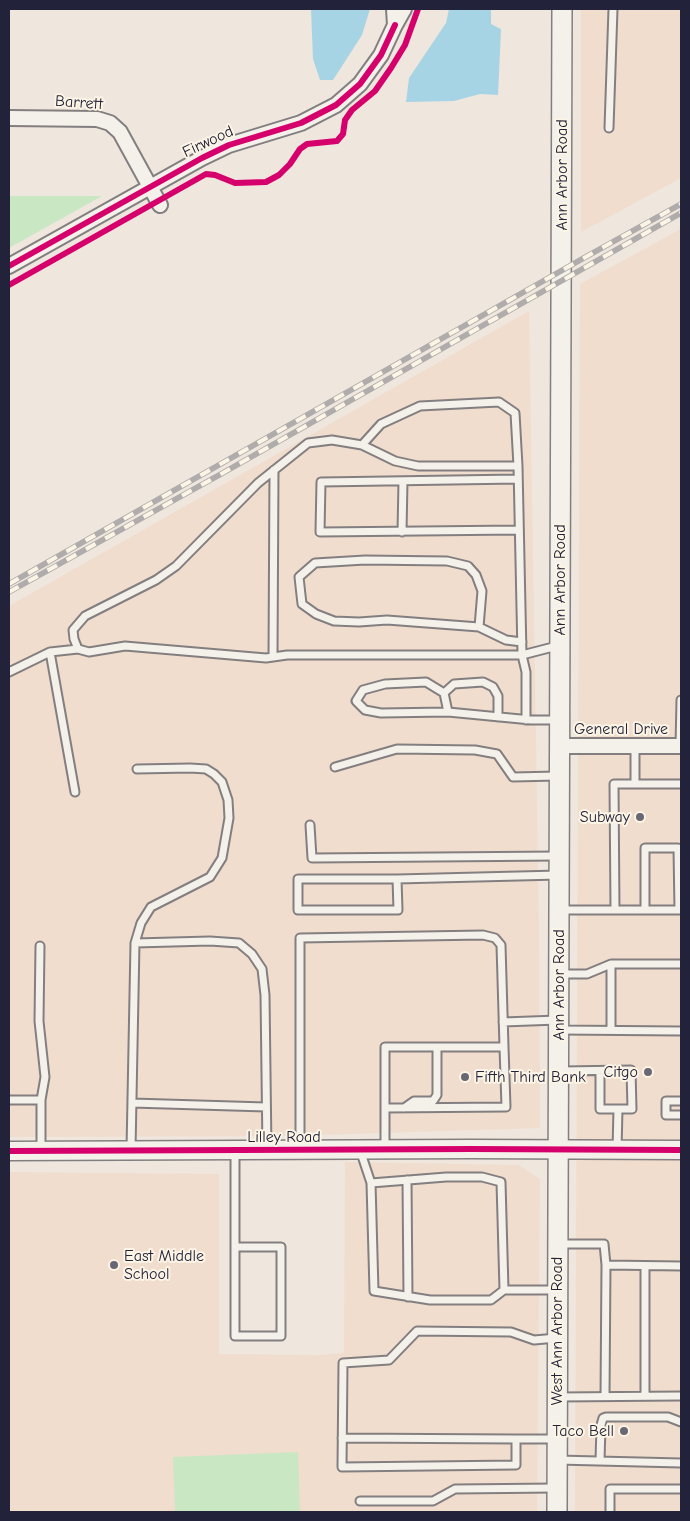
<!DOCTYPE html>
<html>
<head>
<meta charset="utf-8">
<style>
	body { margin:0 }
	#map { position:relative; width:690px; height:1521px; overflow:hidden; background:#efe6dd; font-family:"Comic Neue",sans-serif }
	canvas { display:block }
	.frame { position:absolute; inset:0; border:10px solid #22223b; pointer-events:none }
</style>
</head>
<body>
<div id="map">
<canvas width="690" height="1521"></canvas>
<div class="frame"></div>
</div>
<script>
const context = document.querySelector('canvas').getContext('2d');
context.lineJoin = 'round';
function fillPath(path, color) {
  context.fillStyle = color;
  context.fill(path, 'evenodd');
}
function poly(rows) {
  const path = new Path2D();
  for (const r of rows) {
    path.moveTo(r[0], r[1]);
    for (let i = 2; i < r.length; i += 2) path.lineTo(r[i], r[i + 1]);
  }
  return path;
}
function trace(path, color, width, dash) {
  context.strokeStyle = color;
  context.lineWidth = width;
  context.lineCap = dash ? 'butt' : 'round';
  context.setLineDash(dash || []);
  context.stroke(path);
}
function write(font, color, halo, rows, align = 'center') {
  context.font = font + ' "Comic Neue",sans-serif';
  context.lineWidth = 4;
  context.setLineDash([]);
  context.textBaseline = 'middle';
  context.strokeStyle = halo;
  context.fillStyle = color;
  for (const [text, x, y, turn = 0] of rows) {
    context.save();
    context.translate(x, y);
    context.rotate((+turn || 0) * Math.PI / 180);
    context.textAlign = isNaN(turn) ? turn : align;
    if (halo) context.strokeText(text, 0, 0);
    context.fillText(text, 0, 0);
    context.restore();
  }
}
const built = poly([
	[581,9,681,9,681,178,581,232],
	[681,229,681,1512,575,1512,580,284],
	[529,311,539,926,540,1128,285,1136,9,1137,9,606],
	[345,1162,519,1165,540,1179,537,1512,9,1512,9,1172,219,1174,219,1354,320,1355,344,1353]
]);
const green = poly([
	[9,196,102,196,9,248],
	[298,1452,300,1512,175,1512,173,1457]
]);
const water = poly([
	[311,9,370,9,362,35,333,80,320,80,313,59],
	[449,9,491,9,491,24,501,29,498,95,480,94,454,101,406,102,409,78,446,23]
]);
const service = poly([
	[609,128,613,9],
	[362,445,381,424,420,406,499,402,515,413,518,466,522,655,526,672,526,720],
	[518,479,321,482,320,532,519,530],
	[402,532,403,481],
	[479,627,482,591,476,575,468,566,447,561,365,560,315,563,299,577,302,604,316,614,334,621,359,622,387,620,479,627,506,640,522,642],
	[78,649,74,639,73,630,85,616,156,580,176,566,258,483,308,443,332,440,362,445,395,461,418,466,518,466],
	[50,652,78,649,89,652,125,646,266,658,287,655,522,655,557,646],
	[273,657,274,470],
	[9,672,50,652,75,792],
	[444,693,454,684,483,682,493,687,498,696,498,717],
	[448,712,444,693,426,682,385,684,363,690,356,701,365,710,381,713,448,712,531,720,559,720],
	[680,746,681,700],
	[335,767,397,749,475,750,497,754,513,777,557,776],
	[635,784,635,746],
	[310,825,312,858,559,856],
	[397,879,298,879,298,910,398,910,397,879,559,875],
	[560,910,615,910,614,784,681,784],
	[615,910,681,910],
	[645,910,645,848,678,848,679,910],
	[135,943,210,941,239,943,252,954,262,969,265,995,267,1150],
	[40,946,39,1021,45,1077,41,1100,41,1150],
	[560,974,587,974,611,964,681,964],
	[503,1022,558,1020],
	[559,1030,681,1031],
	[611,1030,611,964],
	[560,1071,631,1070,632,1109,618,1109,617,1150],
	[600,1071,600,1109,618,1109],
	[9,1100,41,1100],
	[681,1101,666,1101,666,1115,681,1115],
	[132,1103,266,1107],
	[404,1108,414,1101,433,1101,437,1095,437,1047],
	[300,1148,300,938,483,935,495,938,501,945,504,1047],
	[385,1149,385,1047,504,1047,506,1107,385,1108],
	[131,1150,135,943,141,923,151,907,210,877,222,858,229,818,228,800,222,782,214,774,206,769,190,768,137,769],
	[360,1150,371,1183,446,1177,482,1177,501,1182,504,1290,558,1290],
	[407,1180,408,1297],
	[371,1183,374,1291,430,1300,491,1300,504,1290],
	[558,1244,604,1244,606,1265],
	[235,1247,281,1247,281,1336,235,1336,235,1151],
	[645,1266,645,1396],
	[605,1396,606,1265,681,1266],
	[558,1397,681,1396],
	[342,1438,516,1439],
	[557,1439,516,1439,516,1465,342,1467,343,1363,389,1360,417,1331,511,1332,534,1340,557,1338],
	[557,1460,681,1463],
	[600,1461,601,1425,603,1418,606,1417,668,1417,681,1422],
	[360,1501,433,1501,455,1489,556,1488],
	[610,1512,610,1489,681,1489]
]);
const minor = poly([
	[394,9,395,25,404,9],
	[9,118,97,119,110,123,120,132,160,205],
	[9,266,202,158,229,145,301,123,336,105,360,84,381,55,395,25],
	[560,746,681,746]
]);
const tertiary = poly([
	[9,1151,471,1149,681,1150]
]);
const secondary = poly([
	[557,1512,562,9]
]);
const rail = poly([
	[9,584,582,259,681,204],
	[9,592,221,474,681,213]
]);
const cycleway = poly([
	[9,266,202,158,229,145,301,123,336,105,360,84,381,55,395,25],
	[9,285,206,174,215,175,235,183,266,182,279,175,290,164,300,149,307,144,337,141,343,134,345,120,352,110,375,91,391,68,405,45,418,9],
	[9,1151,471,1149,681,1150]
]);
const markers = [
	[640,817,5,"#6a6774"],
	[648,1072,5,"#6a6774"],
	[465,1077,5,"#6a6774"],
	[114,1265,5,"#6a6774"],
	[624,1431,5,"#6a6774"]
];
const streetNames = [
	["Barrett",79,103,4],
	["Firwood",208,142,-25],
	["Ann Arbor Road",562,175,-90],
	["Ann Arbor Road",560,580,-90],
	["General Drive",621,729],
	["Ann Arbor Road",559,985,-90],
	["Lilley Road",284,1137],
	["West Ann Arbor Road",557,1331,-90]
];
const poiNames = [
	["Subway",630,817],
	["Citgo",638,1072],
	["Fifth Third Bank",475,1077,"left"],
	["East Middle",124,1256,"left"],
	["School",124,1274,"left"],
	["Taco Bell",614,1431]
];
fillPath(built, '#f0ddce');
fillPath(green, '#c9e7c3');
fillPath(water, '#a7d4e5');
trace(service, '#837f80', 11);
trace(minor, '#837f80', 18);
trace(tertiary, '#837f80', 21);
trace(secondary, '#837f80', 22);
trace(service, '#f4f0ea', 7);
trace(minor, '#f4f0ea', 14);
trace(tertiary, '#f4f0ea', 18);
trace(secondary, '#f4f0ea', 19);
trace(rail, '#afacab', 5.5);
trace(rail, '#fcf5e5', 4, [11]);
trace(cycleway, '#d6006c', 6);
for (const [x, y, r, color] of markers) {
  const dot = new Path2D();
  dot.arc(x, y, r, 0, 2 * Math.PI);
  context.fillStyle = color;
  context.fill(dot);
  trace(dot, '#fcf5e5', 2);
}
write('16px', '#22223b', '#fcf5e5', streetNames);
write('16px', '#22223b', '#fcf5e5', poiNames, 'right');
</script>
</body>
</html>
